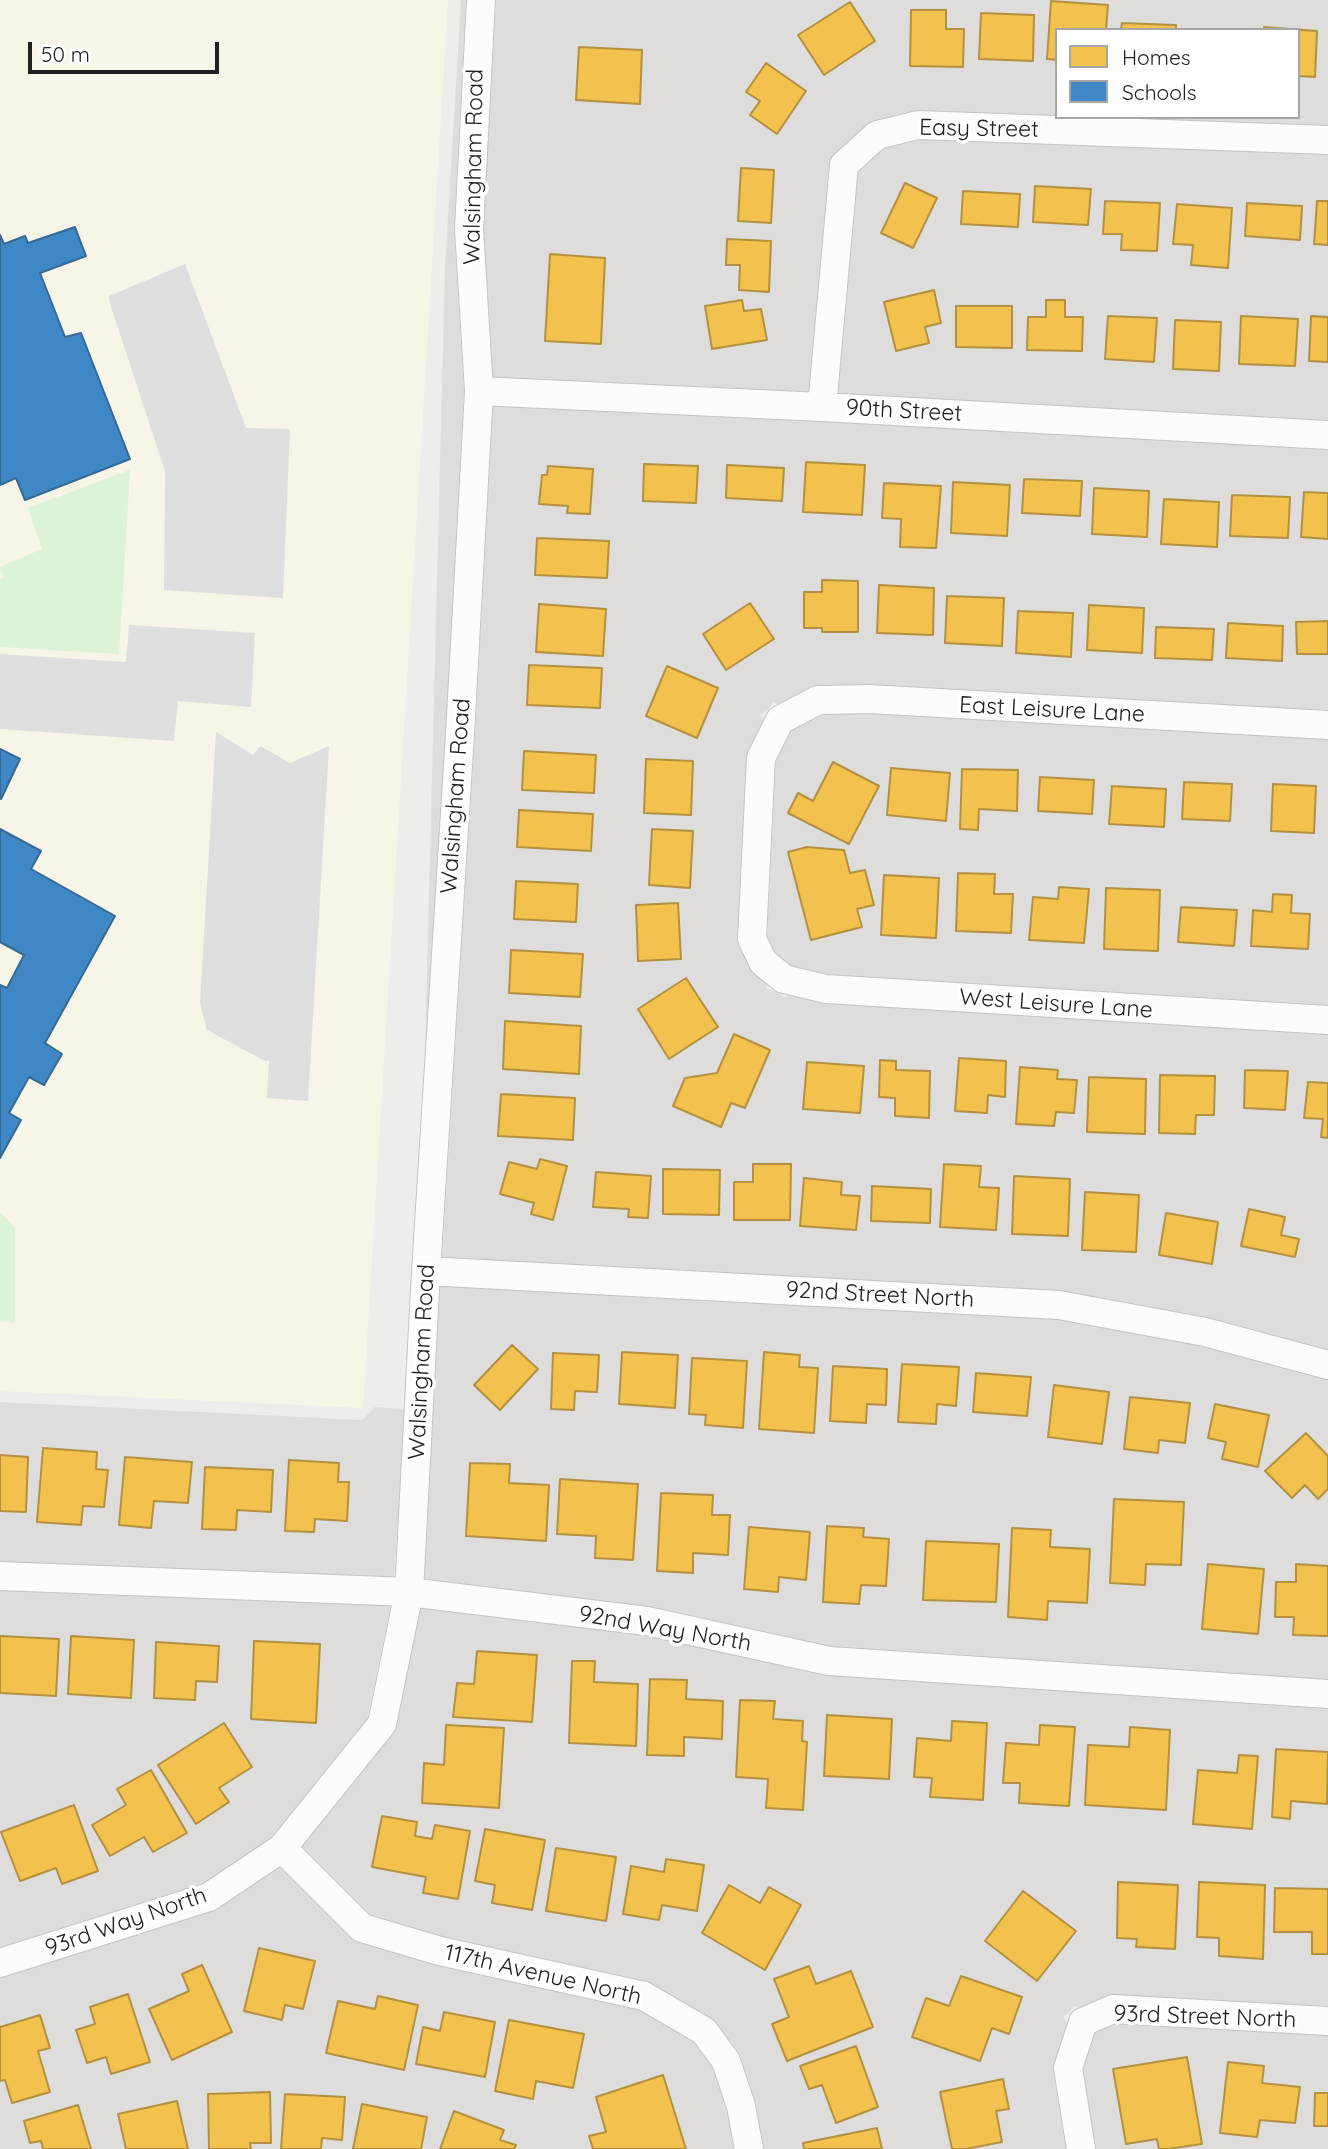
<!DOCTYPE html>
<html>
<head>
<meta charset="utf-8">
<style>
	body { margin:0 }
	#map { position:relative; width:1328px; height:2149px; overflow:hidden; background:#efedeb; font-family:Quicksand,sans-serif }
	canvas { display:block }
	.legend { position:absolute; left:1055px; top:28px; width:245px; height:91px; box-sizing:border-box; background:#fff; border:2px solid #a6a6a6; margin:0; padding:9px 12px; list-style:none; font-size:21px; color:#212121 }
	.legend li { display:flex; align-items:center; gap:14px; height:35px }
	.legend b { width:35px; border:2px solid #a6a6a6 }
	.scale { position:absolute; left:28px; top:42px; width:191px; height:32px; box-sizing:border-box; border:4px solid #212121; border-top:0; padding-left:9px; font-size:21px; line-height:24px; white-space:nowrap; color:#212121; -webkit-text-stroke:5px #fff; paint-order:stroke }
</style>
</head>
<body>
<div id="map">
<canvas width="1328" height="2149"></canvas>
<ul class="legend">
<li><b style="height:19px;background:#f2c14e"></b>Homes</li>
<li><b style="height:19px;background:#3f88c5"></b>Schools</li>
</ul>
<div class="scale">50 m</div>
</div>
<script>
const context = document.querySelector('canvas').getContext('2d');
context.lineJoin = 'round';
function fillPath(path, color) {
  context.fillStyle = color;
  context.fill(path, 'evenodd');
}
function poly(rows) {
  const path = new Path2D();
  for (const r of rows) {
    path.moveTo(r[0], r[1]);
    for (let i = 2; i < r.length; i += 2) path.lineTo(r[i], r[i + 1]);
  }
  return path;
}
function trace(path, color, width, dash) {
  context.strokeStyle = color;
  context.lineWidth = width;
  context.lineCap = dash ? 'butt' : 'round';
  context.setLineDash(dash || []);
  context.stroke(path);
}
function write(font, color, halo, rows, align = 'center') {
  context.font = font + ' Quicksand,sans-serif';
  context.lineWidth = 7;
  context.setLineDash([]);
  context.textBaseline = 'middle';
  context.strokeStyle = halo;
  context.fillStyle = color;
  for (const [text, x, y, turn = 0] of rows) {
    context.save();
    context.translate(x, y);
    context.rotate((+turn || 0) * Math.PI / 180);
    context.textAlign = isNaN(turn) ? turn : align;
    if (halo) context.strokeText(text, 0, 0);
    context.fillText(text, 0, 0);
    context.restore();
  }
}
const residential = poly([
	[461,0,466,0,454,229,464,391,446,733,425,1049,445,267],
	[496,0,1328,0,1328,127,866,126,833,155,829,164,809,393,493,378,483,229],
	[1057,30,1298,30,1298,117,1057,117],
	[920,138,1328,153,1328,421,838,394,858,171,885,147],
	[493,405,822,420,1328,448,1328,712,779,705,773,702,768,710,760,715,764,720,747,757,737,938,749,967,768,984,766,989,777,991,785,998,789,994,825,1002,1328,1033,1328,1351,1209,1319,442,1259,475,734],
	[869,712,1328,739,1328,1007,828,976,792,967,775,954,767,937,776,761,792,729,823,713],
	[440,1285,1057,1318,1201,1344,1328,1379,1328,1680,831,1648,424,1580],
	[0,1402,362,1420,375,1407,405,1409,394,1578,0,1562],
	[0,1589,391,1604,367,1719,271,1838,202,1885,0,1949],
	[421,1606,1328,1707,1328,2008,1081,2008,1073,2006,1070,2013,1063,2016,1067,2023,1053,2070,1066,2149,764,2149,756,2104,740,2057,712,2020,370,1917,301,1847,396,1727],
	[280,1866,351,1937,358,1941,638,2009,694,2041,713,2066,727,2109,734,2149,0,2149,0,1978,214,1909],
	[1116,2023,1328,2034,1328,2149,1096,2149,1083,2069,1095,2031]
]);
const education = poly([
	[0,0,448,0,363,1408,0,1391]
]);
const park = poly([
	[130,470,119,654,0,647,0,579,4,577,0,567,42,549,28,508],
	[0,1212,15,1228,15,1323,0,1321]
]);
const parking = poly([
	[185,264,246,428,290,429,283,598,164,590,165,471,110,304,109,296],
	[129,625,255,633,251,707,178,701,174,741,0,729,0,654,126,662],
	[216,732,253,755,260,746,290,763,329,746,308,1101,267,1098,269,1060,265,1061,207,1030,200,1003]
]);
const homes = poly([
	[1051,1,1108,5,1106,30,1057,30,1057,60,1047,59,1051,1],
	[850,2,875,41,824,75,798,35,850,2],
	[911,10,946,10,946,29,964,29,963,67,910,66,911,10],
	[981,13,1034,15,1033,61,979,59,981,13],
	[1122,23,1176,25,1176,30,1121,30,1122,23],
	[1264,27,1317,31,1315,77,1298,76,1298,30,1264,30,1264,27],
	[579,47,642,50,640,104,576,100,579,47],
	[766,63,806,91,777,134,750,115,760,101,746,92,766,63],
	[741,168,774,170,771,223,738,221,741,168],
	[905,183,937,198,913,248,881,233,905,183],
	[1035,186,1091,189,1088,225,1033,222,1035,186],
	[963,191,1020,194,1018,227,961,224,963,191],
	[1105,201,1160,203,1157,251,1121,250,1122,234,1103,234,1105,201],
	[1317,201,1328,201,1328,245,1314,244,1317,201],
	[1247,203,1302,206,1300,240,1245,236,1247,203],
	[1177,204,1232,208,1228,268,1191,265,1193,245,1173,244,1177,204],
	[727,239,771,241,769,292,739,290,740,265,726,265,727,239],
	[550,254,605,258,601,344,545,341,550,254],
	[934,290,941,323,925,327,929,343,896,351,884,302,934,290],
	[742,300,744,311,761,309,767,340,712,349,705,306,742,300],
	[1046,300,1065,300,1065,317,1083,317,1082,351,1027,350,1028,317,1046,317,1046,300],
	[956,306,1012,306,1012,348,956,347,956,306],
	[1108,316,1157,318,1154,362,1105,359,1108,316],
	[1241,316,1298,319,1295,366,1239,364,1241,316],
	[1311,316,1328,317,1328,362,1309,361,1311,316],
	[1175,320,1221,322,1219,371,1173,369,1175,320],
	[806,462,865,465,862,515,803,512,806,462],
	[644,464,698,466,696,503,643,501,644,464],
	[727,465,784,468,782,501,726,498,727,465],
	[548,466,593,469,590,514,567,513,568,506,539,504,542,475,547,475,548,466],
	[1024,479,1082,481,1080,516,1022,513,1024,479],
	[953,482,1010,485,1007,536,951,533,953,482],
	[884,483,941,486,936,548,900,547,901,519,882,518,884,483],
	[1094,488,1149,491,1147,537,1092,534,1094,488],
	[1304,492,1328,493,1328,539,1301,537,1304,492],
	[1232,495,1290,497,1288,538,1230,536,1232,495],
	[1164,499,1219,502,1217,547,1161,544,1164,499],
	[537,538,609,541,607,578,535,575,537,538],
	[822,580,858,581,858,632,822,632,822,628,804,628,804,592,822,592,822,580],
	[879,585,934,588,933,635,877,633,879,585],
	[947,596,1004,598,1002,646,945,643,947,596],
	[750,603,774,639,726,670,703,634,750,603],
	[539,604,606,609,603,656,536,652,539,604],
	[1089,605,1144,608,1142,653,1087,650,1089,605],
	[1018,611,1073,613,1071,657,1016,653,1018,611],
	[1328,621,1328,654,1297,654,1296,622,1328,621],
	[1228,623,1283,626,1282,661,1226,658,1228,623],
	[1156,627,1214,629,1212,660,1155,658,1156,627],
	[529,665,602,668,600,708,527,705,529,665],
	[667,666,718,688,697,738,646,716,667,666],
	[524,751,596,755,594,793,522,790,524,751],
	[646,759,693,761,691,815,644,813,646,759],
	[833,762,879,786,849,844,788,813,798,793,813,801,833,762],
	[891,768,950,773,946,821,887,815,891,768],
	[962,769,1018,770,1017,811,979,809,978,830,960,829,962,769],
	[1040,777,1094,780,1092,814,1038,811,1040,777],
	[1184,782,1232,784,1230,821,1182,819,1184,782],
	[1273,784,1316,786,1314,833,1271,831,1273,784],
	[1112,786,1166,789,1164,827,1109,824,1112,786],
	[519,810,593,814,591,851,517,847,519,810],
	[652,829,693,831,690,888,649,885,652,829],
	[807,847,844,850,850,873,865,870,874,905,857,909,862,927,811,940,788,852,807,847],
	[958,873,995,874,994,894,1013,894,1011,933,956,931,958,873],
	[884,875,939,878,936,938,881,935,884,875],
	[516,881,578,884,576,922,514,919,516,881],
	[1059,887,1089,889,1084,943,1029,940,1033,897,1058,899,1059,887],
	[1106,888,1160,890,1158,951,1104,949,1106,888],
	[1273,894,1292,895,1291,913,1310,914,1308,949,1251,946,1253,910,1272,912,1273,894],
	[678,903,681,959,638,961,636,905,678,903],
	[1181,907,1237,910,1234,946,1178,942,1181,907],
	[511,950,583,954,580,997,509,993,511,950],
	[686,978,718,1027,669,1059,638,1009,686,978],
	[505,1021,581,1026,579,1074,503,1069,505,1021],
	[734,1034,770,1050,745,1108,731,1103,721,1127,673,1106,685,1078,717,1073,734,1034],
	[959,1058,1006,1061,1005,1097,988,1095,987,1113,955,1111,959,1058],
	[880,1060,896,1061,896,1070,930,1071,929,1118,895,1116,895,1098,879,1097,880,1060],
	[807,1062,864,1066,860,1113,803,1109,807,1062],
	[1020,1067,1058,1070,1057,1079,1077,1080,1074,1113,1056,1112,1054,1126,1016,1124,1020,1067],
	[1245,1070,1288,1071,1285,1110,1244,1108,1245,1070],
	[1160,1075,1215,1076,1214,1115,1196,1115,1195,1134,1159,1133,1160,1075],
	[1089,1077,1146,1079,1145,1134,1087,1132,1089,1077],
	[1308,1082,1328,1083,1328,1138,1321,1137,1323,1119,1304,1118,1308,1082],
	[501,1094,575,1098,573,1140,498,1136,501,1094],
	[540,1159,567,1166,553,1220,531,1214,534,1203,500,1194,509,1162,537,1169,540,1159],
	[753,1164,791,1164,790,1220,734,1220,734,1182,753,1182,753,1164],
	[944,1164,981,1166,979,1187,999,1188,996,1230,940,1227,944,1164],
	[663,1169,720,1170,719,1215,663,1214,663,1169],
	[596,1172,651,1176,648,1218,628,1217,629,1209,593,1207,596,1172],
	[1014,1176,1070,1179,1068,1236,1012,1234,1014,1176],
	[804,1178,842,1182,841,1195,860,1196,856,1230,800,1226,804,1178],
	[872,1186,931,1189,930,1223,871,1221,872,1186],
	[1085,1192,1139,1195,1136,1252,1082,1250,1085,1192],
	[1249,1209,1285,1217,1281,1235,1299,1239,1295,1257,1241,1246,1249,1209],
	[1166,1213,1218,1222,1212,1264,1159,1255,1166,1213],
	[512,1345,538,1369,500,1410,474,1385,512,1345],
	[622,1352,678,1355,675,1408,619,1404,622,1352],
	[764,1352,800,1355,799,1367,818,1368,814,1433,759,1429,764,1352],
	[553,1353,599,1355,597,1392,575,1391,574,1410,551,1409,553,1353],
	[692,1358,747,1361,743,1428,705,1425,706,1415,689,1414,692,1358],
	[902,1364,959,1367,956,1406,937,1404,936,1424,898,1422,902,1364],
	[833,1366,887,1369,886,1405,867,1404,866,1423,830,1421,833,1366],
	[976,1373,1031,1377,1027,1416,973,1412,976,1373],
	[1054,1385,1109,1392,1102,1444,1048,1437,1054,1385],
	[1130,1397,1190,1403,1185,1443,1159,1440,1158,1453,1124,1449,1130,1397],
	[1215,1404,1269,1415,1258,1467,1222,1459,1226,1442,1208,1438,1215,1404],
	[1306,1433,1328,1456,1328,1489,1318,1499,1305,1485,1292,1498,1265,1471,1306,1433],
	[43,1448,97,1452,96,1469,108,1470,104,1507,83,1506,81,1525,37,1522,43,1448],
	[0,1455,28,1457,26,1512,0,1511,0,1455],
	[125,1457,192,1462,188,1503,154,1501,151,1528,119,1525,125,1457],
	[289,1460,339,1463,338,1482,349,1482,347,1521,315,1519,314,1532,285,1531,289,1460],
	[470,1463,510,1464,509,1483,549,1485,546,1541,466,1536,470,1463],
	[205,1467,273,1470,271,1512,237,1510,236,1530,202,1529,205,1467],
	[560,1479,638,1484,633,1560,595,1558,596,1536,557,1534,560,1479],
	[661,1493,713,1495,712,1515,730,1515,728,1555,693,1553,693,1573,657,1571,661,1493],
	[1114,1499,1184,1502,1181,1565,1146,1564,1145,1585,1110,1583,1114,1499],
	[827,1526,864,1528,863,1537,889,1539,886,1586,861,1585,859,1604,823,1602,827,1526],
	[749,1527,810,1532,806,1580,779,1577,778,1592,744,1589,749,1527],
	[1012,1528,1051,1530,1050,1547,1090,1549,1087,1603,1048,1601,1047,1620,1008,1617,1012,1528],
	[926,1541,999,1544,996,1602,923,1600,926,1541],
	[1208,1564,1264,1569,1258,1634,1202,1629,1208,1564],
	[1296,1564,1328,1566,1328,1636,1293,1635,1294,1617,1275,1617,1276,1582,1296,1582,1296,1564],
	[0,1636,59,1639,56,1696,0,1693,0,1636],
	[71,1636,134,1640,131,1698,68,1694,71,1636],
	[254,1641,320,1644,316,1723,251,1719,254,1641],
	[156,1642,219,1646,217,1682,196,1681,195,1700,154,1698,156,1642],
	[477,1651,537,1655,532,1722,453,1717,457,1683,474,1684,477,1651],
	[572,1661,595,1661,594,1682,638,1684,636,1746,569,1743,572,1661],
	[650,1679,687,1680,686,1699,723,1701,722,1739,684,1737,684,1756,647,1755,650,1679],
	[740,1700,775,1701,773,1719,803,1721,802,1741,807,1742,803,1810,766,1808,768,1779,736,1777,740,1700],
	[827,1715,892,1719,889,1779,824,1776,827,1715],
	[952,1721,987,1723,983,1800,930,1797,932,1778,914,1777,917,1738,951,1741,952,1721],
	[224,1723,252,1767,219,1788,229,1802,196,1824,158,1765,224,1723],
	[446,1725,504,1728,499,1808,422,1803,424,1763,444,1765,446,1725],
	[1040,1725,1075,1727,1069,1806,1019,1803,1020,1783,1003,1783,1006,1743,1039,1745,1040,1725],
	[1130,1727,1170,1730,1166,1810,1085,1805,1088,1745,1129,1747,1130,1727],
	[1276,1749,1328,1752,1327,1804,1291,1801,1290,1819,1272,1817,1276,1749],
	[1239,1755,1258,1756,1252,1829,1193,1824,1198,1770,1237,1773,1239,1755],
	[151,1770,187,1833,153,1852,144,1837,110,1856,92,1825,126,1805,117,1789,151,1770],
	[74,1805,98,1871,62,1884,56,1868,20,1881,1,1832,74,1805],
	[382,1816,417,1822,415,1836,432,1839,435,1825,470,1831,458,1899,423,1893,426,1877,372,1867,382,1816],
	[485,1829,545,1840,532,1910,492,1903,495,1885,475,1881,485,1829],
	[556,1848,616,1857,606,1921,546,1911,556,1848],
	[666,1859,704,1865,697,1911,662,1905,659,1920,623,1914,631,1866,664,1872,666,1859],
	[1118,1882,1178,1885,1175,1949,1136,1947,1137,1939,1117,1938,1118,1882],
	[1199,1882,1265,1885,1263,1959,1219,1956,1219,1938,1197,1937,1199,1882],
	[729,1885,760,1903,769,1887,801,1905,765,1970,702,1933,729,1885],
	[1275,1888,1328,1889,1328,1954,1312,1954,1312,1932,1274,1932,1275,1888],
	[1023,1891,1076,1931,1037,1981,985,1941,1023,1891],
	[259,1948,315,1961,303,2009,285,2005,282,2020,244,2011,259,1948],
	[202,1965,232,2032,172,2060,149,2009,189,1991,182,1974,202,1965],
	[809,1966,816,1984,851,1971,873,2027,787,2061,772,2024,789,2017,774,1979,809,1966],
	[961,1976,1022,1997,1009,2034,992,2028,980,2061,912,2037,926,1998,949,2006,961,1976],
	[128,1994,150,2062,111,2074,106,2057,87,2063,76,2030,95,2024,90,2007,128,1994],
	[378,1996,418,2005,404,2070,326,2053,338,2001,375,2009,378,1996],
	[444,2012,495,2022,485,2077,416,2064,423,2027,440,2031,444,2012],
	[40,2015,50,2048,38,2051,50,2092,12,2103,5,2080,0,2081,0,2027,40,2015],
	[509,2020,584,2034,573,2088,536,2081,533,2099,495,2091,509,2020],
	[856,2046,878,2107,836,2123,822,2085,809,2089,800,2066,856,2046],
	[1187,2057,1202,2144,1168,2149,1159,2149,1157,2139,1126,2144,1113,2069,1187,2057],
	[1228,2062,1264,2066,1262,2083,1300,2087,1295,2123,1260,2120,1257,2137,1220,2133,1228,2062],
	[663,2075,686,2149,593,2149,589,2136,606,2132,596,2097,663,2075],
	[1003,2079,1009,2109,996,2111,1002,2142,966,2149,952,2149,940,2092,1003,2079],
	[270,2092,271,2143,250,2143,251,2149,209,2149,208,2094,270,2092],
	[1315,2093,1328,2093,1328,2126,1314,2126,1315,2093],
	[285,2094,345,2097,342,2140,322,2138,321,2149,281,2149,285,2094],
	[177,2101,188,2149,126,2149,118,2114,177,2101],
	[362,2104,427,2117,421,2149,353,2149,362,2104],
	[78,2105,91,2149,43,2149,41,2141,30,2143,24,2121,78,2105],
	[454,2111,504,2130,500,2140,516,2145,514,2149,440,2149,454,2111],
	[877,2128,882,2149,804,2149,803,2143,877,2128]
]);
const schools = poly([
	[75,227,86,256,40,273,65,337,81,333,130,459,25,500,16,478,0,485,0,235,4,244,25,236,28,243,75,227],
	[0,749,20,759,1,799,0,798,0,749],
	[0,829,41,851,31,869,115,916,45,1043,62,1054,44,1085,29,1077,9,1113,21,1120,0,1158,0,985,7,988,24,955,0,942,0,829]
]);
const street = poly([
	[479,391,822,407,1328,435],
	[822,407,844,165,877,135,918,125,1328,140],
	[1328,725,869,699,818,700,780,720,761,758,752,939,763,962,784,979,826,989,1328,1020],
	[426,1271,1059,1305,1205,1332,1328,1365],
	[0,1576,409,1592,647,1621,829,1661,1328,1694],
	[282,1848,362,1928,440,1951,644,1996,704,2031,726,2061,741,2106,749,2149],
	[0,1963,209,1897,282,1848,382,1724,409,1592,426,1271,460,734,479,391,469,229,481,0],
	[1081,2149,1068,2068,1083,2022,1113,2009,1328,2021]
]);
const streetNames = [
	["Easy Street",979,129,1],
	["Walsingham Road",474,167,-89],
	["90th Street",904,411,3],
	["East Leisure Lane",1052,710,3],
	["Walsingham Road",456,796,-86],
	["West Leisure Lane",1056,1004,4],
	["92nd Street North",880,1295,3],
	["Walsingham Road",422,1362,-87],
	["92nd Way North",665,1629,10],
	["93rd Way North",126,1922,-19],
	["117th Avenue North",543,1975,13],
	["93rd Street North",1205,2017,2]
];
fillPath(residential, '#dedddc');
fillPath(education, '#f7f4e8');
fillPath(park, '#dcf2d9');
fillPath(parking, '#dfdede');
fillPath(homes, '#f2c14e');
trace(homes, '#b39140', 2);
fillPath(schools, '#3f88c5');
trace(schools, '#366994', 2);
trace(street, '#c5c4c3', 30);
trace(street, '#fdfcfc', 28);
write('23px', '#212121', '#fff', streetNames);
</script>
</body>
</html>
